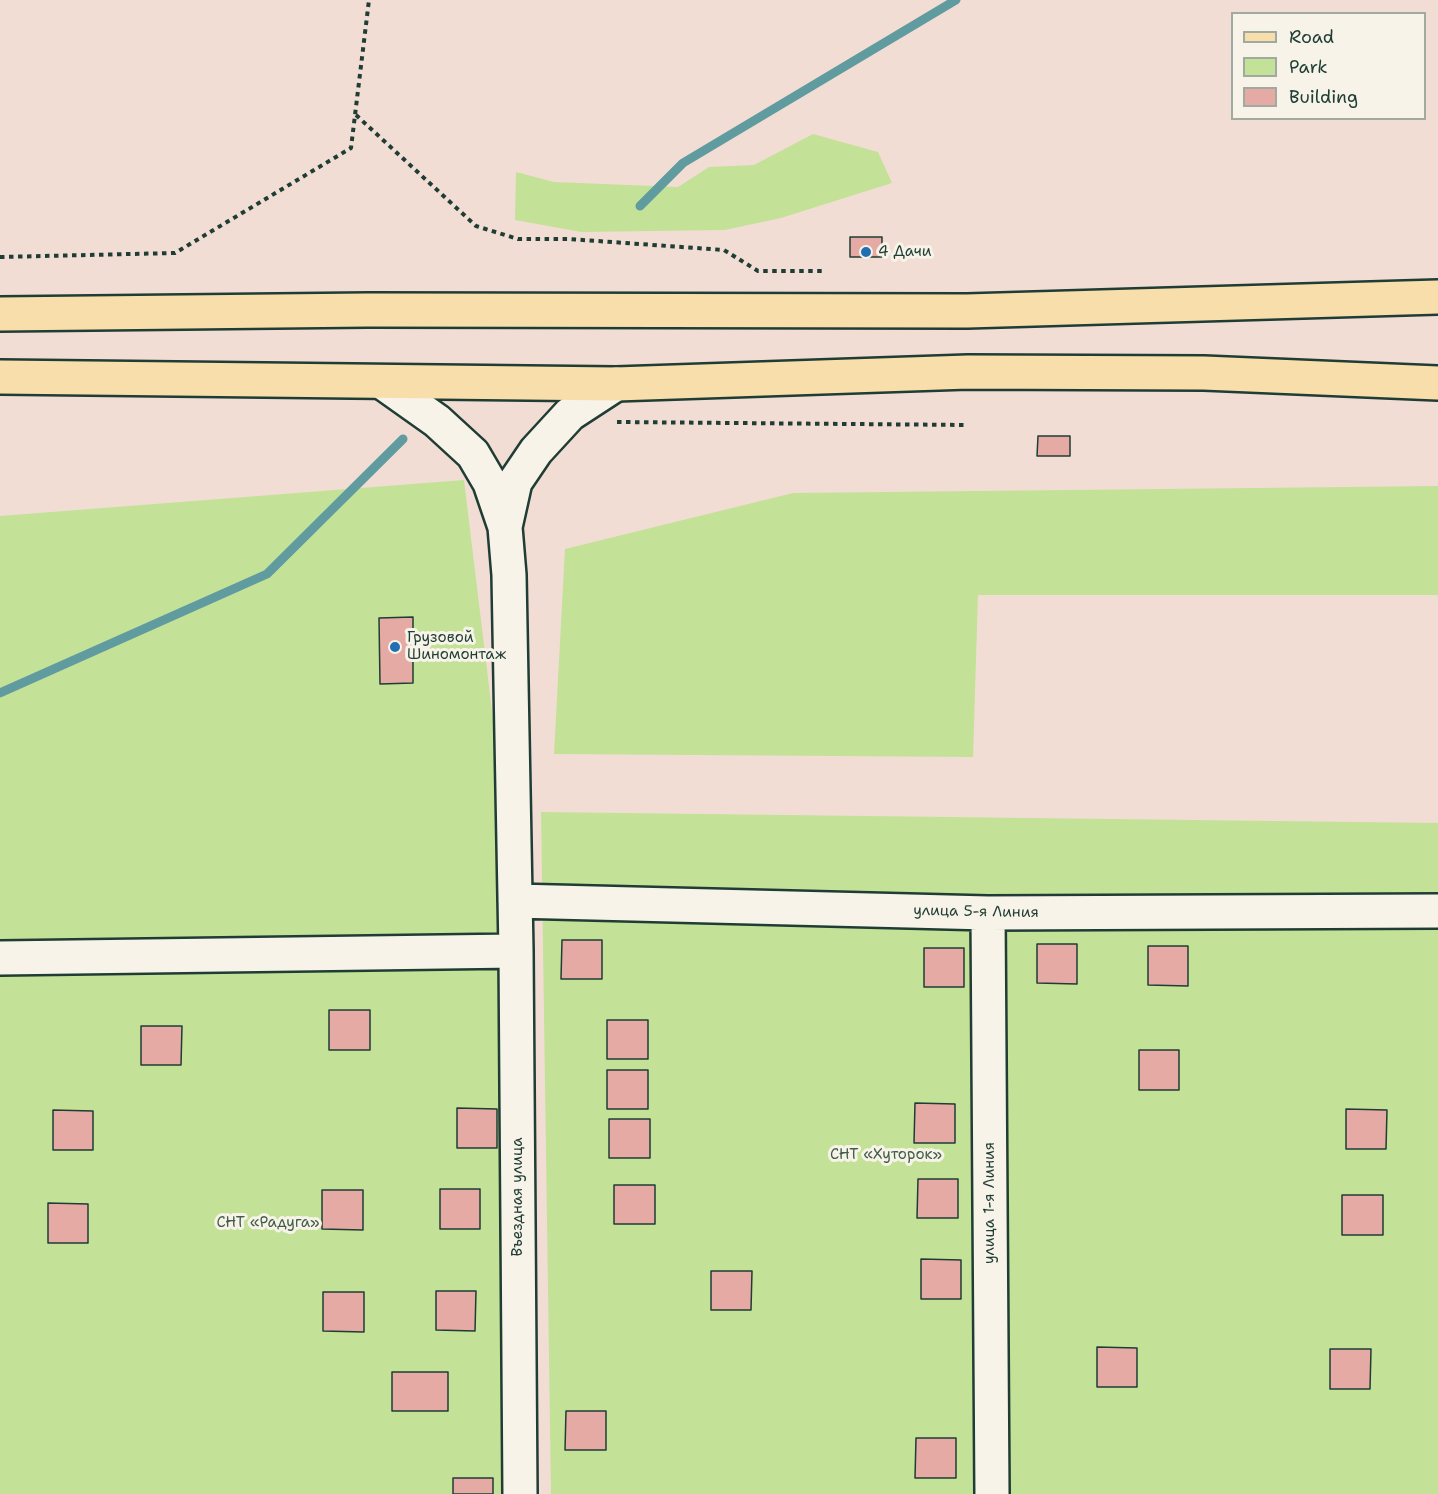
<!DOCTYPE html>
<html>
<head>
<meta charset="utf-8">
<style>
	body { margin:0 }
	#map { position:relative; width:1438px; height:1494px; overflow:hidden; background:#f2ddd4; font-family:"Shantell Sans",sans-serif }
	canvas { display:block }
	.legend { position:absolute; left:1231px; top:12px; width:195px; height:108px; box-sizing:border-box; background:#f7f3e8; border:2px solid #a1aaa0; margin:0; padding:8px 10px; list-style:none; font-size:18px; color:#1f3d34 }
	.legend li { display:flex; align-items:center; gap:12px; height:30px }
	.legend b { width:30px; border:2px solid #a1aaa0 }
</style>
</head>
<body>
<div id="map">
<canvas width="1438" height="1494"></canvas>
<ul class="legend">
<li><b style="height:8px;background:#f8deab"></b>Road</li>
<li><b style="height:16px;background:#c4e198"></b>Park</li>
<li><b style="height:16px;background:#e5aaa4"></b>Building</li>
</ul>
</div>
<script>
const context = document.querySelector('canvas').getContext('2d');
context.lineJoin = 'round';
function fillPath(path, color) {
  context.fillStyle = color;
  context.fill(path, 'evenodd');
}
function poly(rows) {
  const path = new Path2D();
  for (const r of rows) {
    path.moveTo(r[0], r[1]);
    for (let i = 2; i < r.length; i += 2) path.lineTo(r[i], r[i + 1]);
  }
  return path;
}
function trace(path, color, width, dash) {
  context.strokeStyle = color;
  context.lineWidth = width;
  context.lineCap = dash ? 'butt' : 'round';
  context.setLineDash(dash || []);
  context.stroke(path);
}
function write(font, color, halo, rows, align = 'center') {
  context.font = font + ' "Shantell Sans",sans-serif';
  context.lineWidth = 6;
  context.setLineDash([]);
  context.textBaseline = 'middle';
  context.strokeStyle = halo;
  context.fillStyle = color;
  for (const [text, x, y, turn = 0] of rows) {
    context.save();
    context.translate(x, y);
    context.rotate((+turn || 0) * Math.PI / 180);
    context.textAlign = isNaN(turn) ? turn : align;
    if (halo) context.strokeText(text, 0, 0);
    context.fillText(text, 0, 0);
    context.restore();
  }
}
const green = poly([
	[813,134,878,152,892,183,781,218,725,230,581,232,515,220,516,172,554,182,678,187,709,167,754,165],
	[464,480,515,901,534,952,537,1494,0,1494,0,516],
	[1438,486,1438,595,978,595,973,757,554,754,565,549,793,493],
	[541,812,1438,823,1438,1494,551,1494]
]);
const stream = poly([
	[640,206,683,163,956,0],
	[0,693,267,574,403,439]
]);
const building = poly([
	[850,237,882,237,882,257,850,257,850,237],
	[1038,436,1070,436,1070,456,1037,456,1038,436],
	[413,617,413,683,380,684,379,618,413,617],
	[562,940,602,940,602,979,561,979,562,940],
	[1037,944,1077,944,1077,984,1037,983,1037,944],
	[1148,946,1188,946,1188,986,1148,985,1148,946],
	[924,948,964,948,964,987,924,987,924,948],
	[329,1010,370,1010,370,1050,329,1050,329,1010],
	[607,1020,648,1020,648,1059,607,1059,607,1020],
	[141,1026,182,1026,181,1065,141,1065,141,1026],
	[1139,1050,1179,1050,1179,1090,1139,1090,1139,1050],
	[607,1070,648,1070,648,1109,607,1109,607,1070],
	[915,1103,955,1104,955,1143,914,1143,915,1103],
	[457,1108,497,1109,497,1148,457,1148,457,1108],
	[1346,1109,1387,1110,1386,1149,1346,1149,1346,1109],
	[53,1110,93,1111,93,1150,53,1150,53,1110],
	[609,1119,650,1119,650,1158,609,1158,609,1119],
	[918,1179,958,1179,958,1218,917,1218,918,1179],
	[614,1185,655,1185,655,1224,614,1224,614,1185],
	[440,1189,480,1189,480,1229,440,1229,440,1189],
	[322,1190,363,1190,363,1230,322,1229,322,1190],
	[1342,1195,1383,1195,1383,1235,1342,1235,1342,1195],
	[48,1203,88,1204,88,1243,48,1243,48,1203],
	[921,1259,961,1260,961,1299,921,1299,921,1259],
	[711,1271,752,1271,751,1310,711,1310,711,1271],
	[436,1291,476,1291,475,1331,436,1330,436,1291],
	[323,1292,364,1292,364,1332,323,1331,323,1292],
	[1097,1347,1137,1348,1137,1387,1097,1387,1097,1347],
	[1330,1349,1371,1349,1370,1389,1330,1389,1330,1349],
	[392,1372,448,1372,448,1411,392,1411,392,1372],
	[566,1411,606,1411,606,1450,565,1450,566,1411],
	[916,1438,956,1438,956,1478,915,1478,916,1438],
	[453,1478,493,1478,493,1494,453,1494,453,1478]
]);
const path = poly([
	[356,115,476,226,518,239,569,239,724,250,758,271,825,271],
	[0,257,175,253,351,148,369,0],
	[617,422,968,425]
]);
const minor = poly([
	[382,382,437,421,473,454,490,483,505,527,509,575,516,951,520,1494],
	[505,527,515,482,536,451,570,414,616,384],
	[515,901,988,913,1438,911],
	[988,913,992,1494],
	[0,958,516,951]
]);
const major = poly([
	[0,314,368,310,967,311,1438,297],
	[0,377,616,384,968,372,1204,373,1438,383]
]);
const markers = [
	[866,252,6,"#1f6fb2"],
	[395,647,6,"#1f6fb2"]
];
const poiNames = [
	["4 Дачи",878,252],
	["Грузовой",407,638],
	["Шиномонтаж",407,655]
];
const streetNames = [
	["улица 5-я Линия",976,912,1],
	["Въездная улица",518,1197,-90],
	["улица 1-я Линия",990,1203,-90]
];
const parkNames = [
	["СНТ «Хуторок»",886,1155],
	["СНТ «Радуга»",268,1223]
];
fillPath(green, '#c4e198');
trace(stream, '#609c9f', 9);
fillPath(building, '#e5aaa4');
trace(building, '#1f3d34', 1.5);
trace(minor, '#1f3d34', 38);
trace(major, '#1f3d34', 38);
trace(path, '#1f3d34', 4, [4.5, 4.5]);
trace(minor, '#f7f3e8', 33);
trace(major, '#f8deab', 33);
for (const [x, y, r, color] of markers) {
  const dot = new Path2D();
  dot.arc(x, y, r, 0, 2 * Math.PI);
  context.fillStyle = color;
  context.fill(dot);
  trace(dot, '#f7f3e8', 2);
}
write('15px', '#1f3d34', '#f7f3e8', poiNames, 'left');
write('15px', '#1f3d34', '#f7f3e8', streetNames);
write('15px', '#405e48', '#f7f3e8', parkNames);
</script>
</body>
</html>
